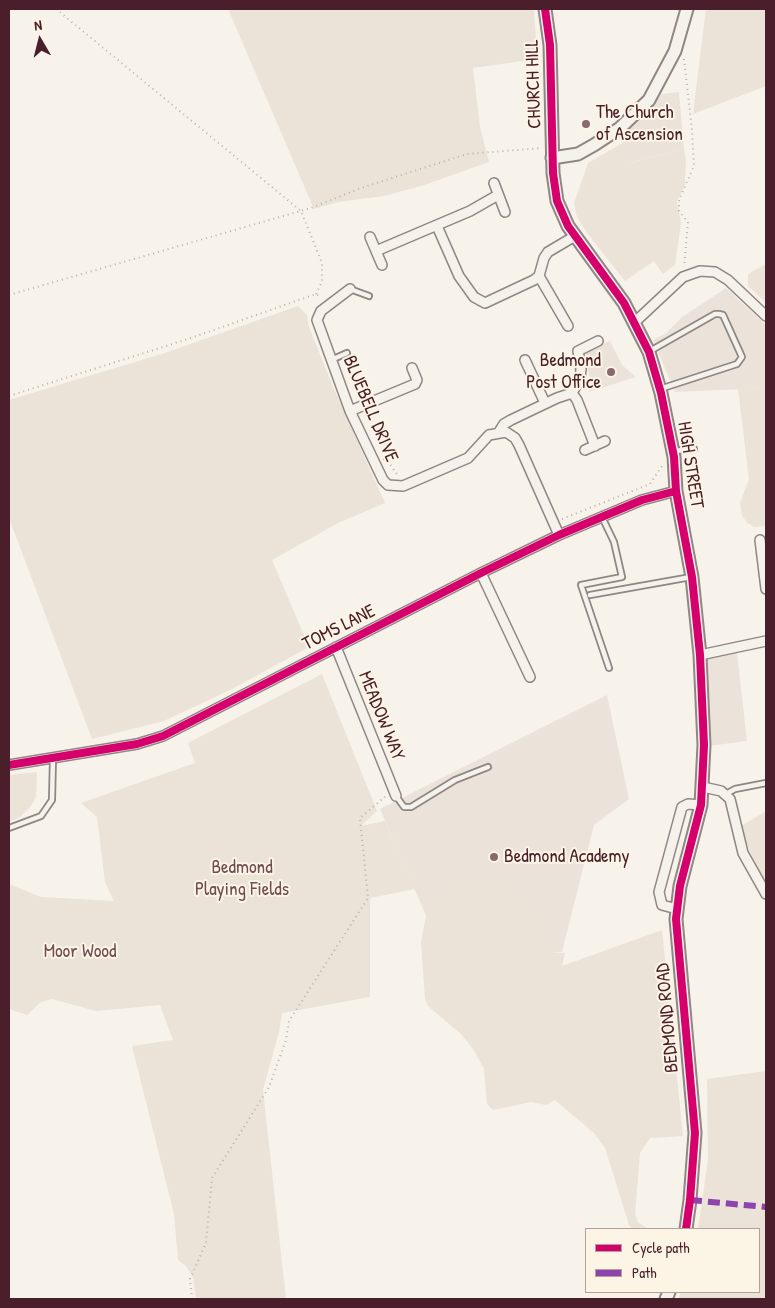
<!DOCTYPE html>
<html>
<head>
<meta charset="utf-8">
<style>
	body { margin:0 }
	#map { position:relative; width:775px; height:1308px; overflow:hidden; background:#f7f3ea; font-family:"Patrick Hand",sans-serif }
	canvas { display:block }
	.frame { position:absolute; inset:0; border:10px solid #4a1f2b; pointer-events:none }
	.legend { position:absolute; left:585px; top:1228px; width:175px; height:65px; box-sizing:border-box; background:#fcf5e5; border:1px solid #b59f9b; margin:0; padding:6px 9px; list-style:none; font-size:15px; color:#4a1f2b }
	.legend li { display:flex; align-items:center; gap:10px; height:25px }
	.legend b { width:25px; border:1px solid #b59f9b }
	.north { position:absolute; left:15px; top:15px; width:50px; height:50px; -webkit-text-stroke:4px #fcf5e5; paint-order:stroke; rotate:352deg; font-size:14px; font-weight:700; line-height:20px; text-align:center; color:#4a1f2b }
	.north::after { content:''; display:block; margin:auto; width:18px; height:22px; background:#4a1f2b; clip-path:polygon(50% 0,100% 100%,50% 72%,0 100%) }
</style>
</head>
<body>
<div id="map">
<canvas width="775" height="1308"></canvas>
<div class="frame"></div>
<ul class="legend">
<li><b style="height:6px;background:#d6006c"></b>Cycle path</li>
<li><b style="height:6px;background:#8e44ad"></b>Path</li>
</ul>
<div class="north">N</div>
</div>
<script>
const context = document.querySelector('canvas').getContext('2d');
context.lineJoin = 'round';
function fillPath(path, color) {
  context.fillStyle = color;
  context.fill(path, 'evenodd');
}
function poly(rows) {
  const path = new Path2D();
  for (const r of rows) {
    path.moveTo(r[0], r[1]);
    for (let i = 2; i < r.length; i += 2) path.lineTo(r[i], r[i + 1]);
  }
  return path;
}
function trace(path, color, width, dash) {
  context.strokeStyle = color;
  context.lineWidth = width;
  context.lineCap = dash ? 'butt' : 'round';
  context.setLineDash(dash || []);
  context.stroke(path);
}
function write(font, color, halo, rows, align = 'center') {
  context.font = font + ' "Patrick Hand",sans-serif';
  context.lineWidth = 4;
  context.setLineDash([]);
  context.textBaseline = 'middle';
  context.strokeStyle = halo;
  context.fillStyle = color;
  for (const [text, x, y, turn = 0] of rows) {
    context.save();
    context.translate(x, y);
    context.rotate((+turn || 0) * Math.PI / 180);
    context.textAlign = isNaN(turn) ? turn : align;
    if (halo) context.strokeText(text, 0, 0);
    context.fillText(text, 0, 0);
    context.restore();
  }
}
const built = poly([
	[679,92,684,149,629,163,621,131,643,115,661,94],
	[726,288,766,325,766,388,675,392,653,340,665,334,682,317],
	[610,341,622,365,636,377,589,392,593,379,590,377,583,353],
	[737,652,747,741,709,746,705,655],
	[607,695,629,799,594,825,562,952,550,953,455,983,380,809]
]);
const green = poly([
	[228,9,534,9,537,59,473,68,480,127,489,162,424,185,384,196,338,202,314,209],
	[706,9,766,9,766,86,693,114],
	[624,142,630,163,684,149,686,160,685,185,677,201,681,223,675,265,663,274,654,261,625,281,587,233,577,217,574,203,588,163],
	[766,264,766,303,748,286,748,274],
	[298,306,307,315,309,327,331,382,385,503,338,523,272,560,309,647,232,689,164,721,92,739,9,518,9,400,165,353],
	[766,388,766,526,754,527,747,523,742,515,740,503,749,479,738,389],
	[322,674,377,811,361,826,385,821,415,889,370,898,370,997,282,1013,279,1032,263,1090,286,1299,196,1299,193,1277,186,1266,178,1260,174,1214,132,1046,173,1040,160,1005,96,1011,52,999,41,1002,27,1015,9,1009,9,884,41,897,114,901,105,882,97,817,81,803,195,763,188,743],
	[37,772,36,797,31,806,20,817,9,822,9,775],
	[766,811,766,886,746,842,741,826],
	[484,878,502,886,532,910,551,936,551,953,565,953,562,966,662,930,683,1136,650,1138,640,1153,635,1214,638,1222,648,1229,632,1229,629,1225,605,1148,594,1133,555,1100,546,1105,531,1102,493,1110,487,1104,484,1069,473,1049,461,1034,428,1006,425,999,421,942,426,916,451,892,474,881],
	[766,1071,766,1299,678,1299,681,1292,759,1292,759,1229,698,1229,708,1160,707,1079]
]);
const path = poly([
	[56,9,301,211,322,263,322,281,316,294],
	[684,59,692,130,694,166,679,200,679,211,688,222,684,267],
	[9,295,311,208,361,188,467,154,542,148],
	[9,396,188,339,316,294,321,297],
	[383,459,388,461,398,476],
	[562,519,650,484,664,463],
	[192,1299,190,1279,206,1243,212,1178,269,1087,286,1040,289,1021,368,898,360,818,386,796]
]);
const service = poly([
	[350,289,369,296],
	[650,351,715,314,719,314,723,315,742,357,737,364,660,389],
	[331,360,347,353],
	[674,451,694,449],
	[602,517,614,542,622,577,581,585,609,668],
	[590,595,691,577],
	[726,794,735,789,766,783],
	[396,796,404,807,411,807,455,780,488,767],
	[9,828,41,816,52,800,53,758]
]);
const minor = poly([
	[494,183,505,212],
	[437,226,459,276,474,297,485,303,534,280,539,276,544,258,548,252,575,236],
	[370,237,382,265],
	[376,251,470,211,498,195],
	[539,276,568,326],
	[350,289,321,311,317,320,350,411,383,480,388,485,403,486,468,458,489,435,506,432,515,438,519,445,559,535],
	[635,322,683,277,700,271,715,272,728,280,766,316],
	[525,360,545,403],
	[572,393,577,400,595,446],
	[350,411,415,384,417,380,412,368],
	[499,432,504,424,511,420,557,398,572,393,580,379,581,369,578,351,598,341],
	[585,450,605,441],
	[760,540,766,589],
	[481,573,530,677],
	[336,647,396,796],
	[700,655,766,641],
	[9,765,137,744,163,736,481,573,559,535,642,500,676,491],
	[703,787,721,791,730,799,743,853,766,894],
	[677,909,662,905,659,892,682,807,688,804,701,805]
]);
const tertiary = poly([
	[545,9,550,45,553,173,557,201,568,226,624,303,649,352,661,393,674,457,676,491,692,577,700,655,704,745,701,805,680,886,676,919,695,1133,690,1200,686,1229],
	[552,158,578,154,594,145,620,128,649,100,675,51,687,9],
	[666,1299,669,1292]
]);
const quiet = poly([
	[690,1200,766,1207]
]);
const cycleway = poly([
	[545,9,550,45,553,173,557,201,568,226,624,303,649,352,661,393,674,457,676,491,692,577,700,655,704,745,701,805,680,886,676,919,695,1133,690,1200,686,1229],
	[9,765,137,744,163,736,481,573,559,535,642,500,676,491]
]);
const markers = [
	[586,124,5,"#87696e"],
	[611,372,5,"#87696e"],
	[494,857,5,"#87696e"]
];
const streetNames = [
	["CHURCH HILL",534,84,-92],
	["BLUEBELL DRIVE",370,409,67],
	["HIGH STREET",690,465,81],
	["TOMS LANE",339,628,-27],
	["MEADOW WAY",381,716,68],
	["BEDMOND ROAD",668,1018,-95]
];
const poiNames = [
	["The Church",596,113],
	["of Ascension",596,135],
	["Bedmond",601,361,"right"],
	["Post Office",601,383,"right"],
	["Bedmond Academy",504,857]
];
const parkNames = [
	["Bedmond",242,868],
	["Playing Fields",242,890],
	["Moor Wood",80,952]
];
fillPath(built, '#ebe3d9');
fillPath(green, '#ebe2d8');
trace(service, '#908684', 8);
trace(minor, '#908684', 12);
trace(tertiary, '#908684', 15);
trace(path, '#b8b1ae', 2, [1, 4]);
trace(service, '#f5f2ec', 4.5);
trace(minor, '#f5f2ec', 9);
trace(tertiary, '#f5f2ec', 11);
trace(quiet, '#8e44ad', 6, [12, 6]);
trace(cycleway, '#d6006c', 8);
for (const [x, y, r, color] of markers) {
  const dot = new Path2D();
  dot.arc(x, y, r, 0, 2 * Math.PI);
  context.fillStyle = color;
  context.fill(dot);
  trace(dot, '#fcf5e5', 2);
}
write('19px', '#4a1f2b', '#fcf5e5', streetNames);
write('19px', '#4a1f2b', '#fcf5e5', poiNames, 'left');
write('19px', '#704c53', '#fcf5e5', parkNames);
</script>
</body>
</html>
